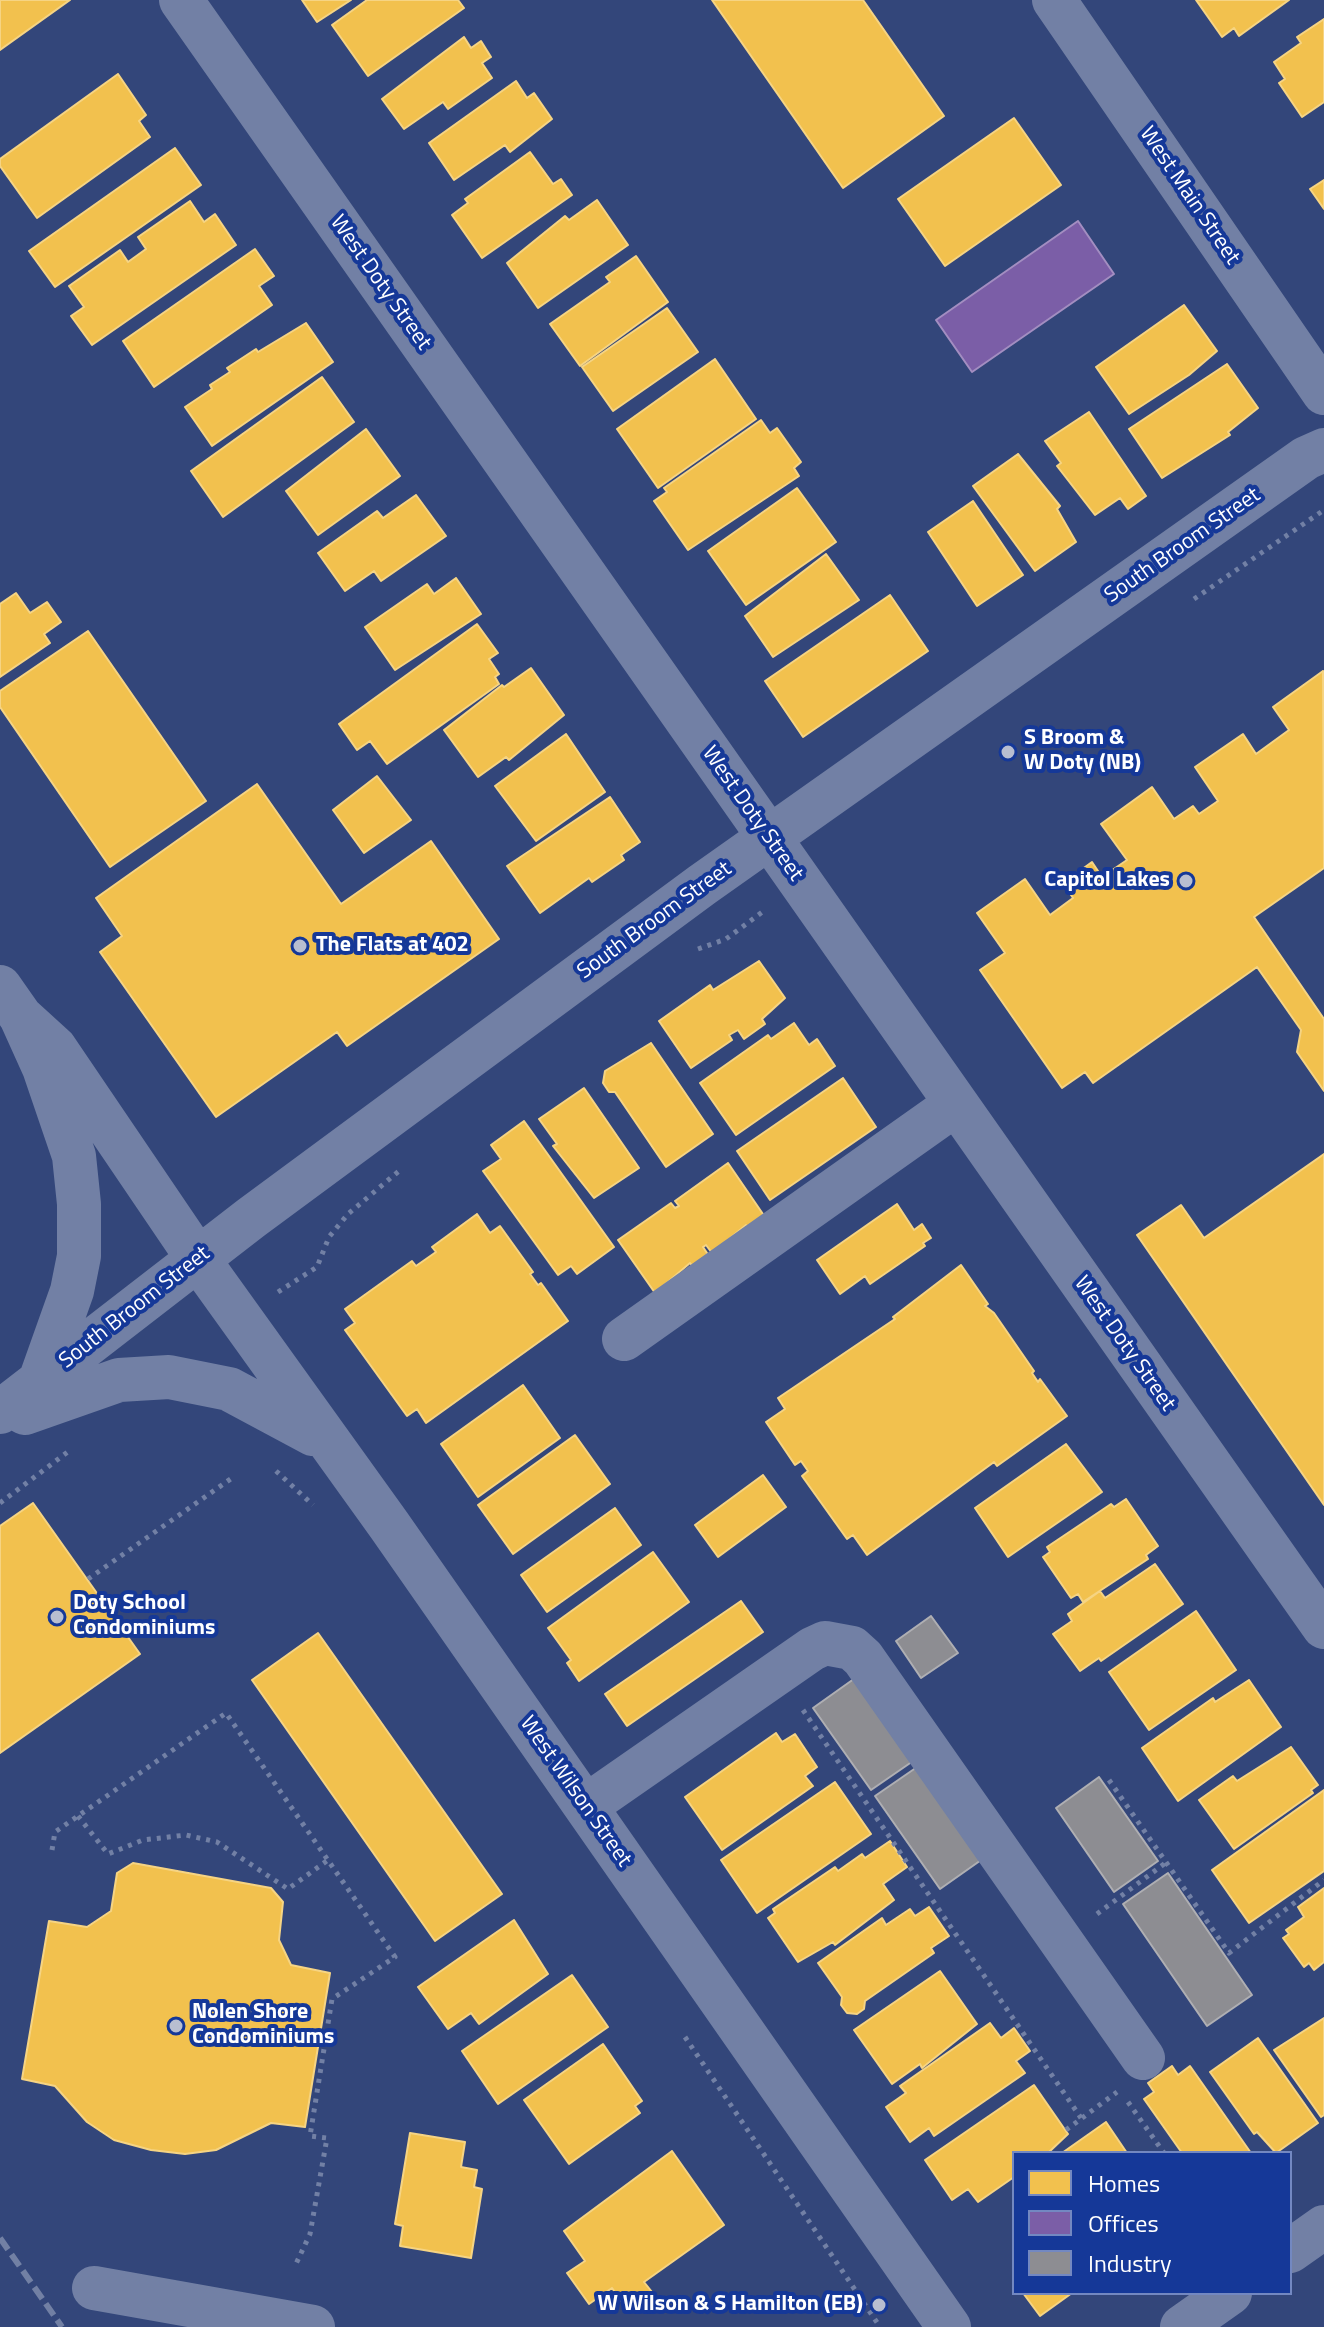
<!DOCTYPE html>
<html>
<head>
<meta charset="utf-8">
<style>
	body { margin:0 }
	#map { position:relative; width:1324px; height:2327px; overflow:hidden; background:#33467a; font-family:"Titillium Web",sans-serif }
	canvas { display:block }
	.legend { position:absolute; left:1012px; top:2151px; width:280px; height:144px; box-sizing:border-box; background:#153898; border:2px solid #7388c1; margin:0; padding:10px 14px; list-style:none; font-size:24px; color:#fff }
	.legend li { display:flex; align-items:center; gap:16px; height:40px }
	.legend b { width:40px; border:2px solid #7388c1 }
</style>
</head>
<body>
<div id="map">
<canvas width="1324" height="2327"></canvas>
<ul class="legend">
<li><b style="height:22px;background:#f2c14e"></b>Homes</li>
<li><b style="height:22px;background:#7b5ea7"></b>Offices</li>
<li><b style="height:22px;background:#8d8d92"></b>Industry</li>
</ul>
</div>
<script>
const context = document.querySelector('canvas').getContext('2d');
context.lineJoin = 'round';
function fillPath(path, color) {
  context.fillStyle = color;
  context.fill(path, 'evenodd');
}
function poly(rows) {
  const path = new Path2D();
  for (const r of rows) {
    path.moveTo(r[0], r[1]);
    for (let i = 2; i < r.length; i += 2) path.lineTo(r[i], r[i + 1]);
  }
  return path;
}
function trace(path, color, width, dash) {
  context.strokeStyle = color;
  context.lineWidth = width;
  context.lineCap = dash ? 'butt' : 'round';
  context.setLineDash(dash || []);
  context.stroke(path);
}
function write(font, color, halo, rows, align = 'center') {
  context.font = font + ' "Titillium Web",sans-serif';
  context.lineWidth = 8;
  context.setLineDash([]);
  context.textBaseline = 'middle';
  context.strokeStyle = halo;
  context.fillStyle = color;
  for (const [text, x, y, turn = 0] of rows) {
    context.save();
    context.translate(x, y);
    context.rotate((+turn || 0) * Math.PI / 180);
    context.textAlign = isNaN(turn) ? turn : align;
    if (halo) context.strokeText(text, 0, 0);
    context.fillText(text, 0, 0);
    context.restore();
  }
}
const homes = poly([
	[0,0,70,0,0,50,0,0],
	[302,0,351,0,317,22,302,0],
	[367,0,458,0,464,8,368,76,332,25,367,0],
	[712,0,863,0,944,116,843,188,712,0],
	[1196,0,1289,0,1239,36,1234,28,1222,37,1196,0],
	[1324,19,1324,102,1302,117,1279,83,1285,79,1274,62,1301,43,1297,37,1324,19],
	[464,37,471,48,481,41,491,57,482,63,492,78,448,109,443,102,404,129,382,99,464,37],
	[118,74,146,115,139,121,150,137,37,218,0,166,0,159,118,74],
	[516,81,527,98,534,93,552,119,510,152,505,145,454,180,429,143,516,81],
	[1014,118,1061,185,945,266,898,199,1014,118],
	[175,148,201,185,55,287,29,251,175,148],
	[530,152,553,184,561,179,572,195,482,258,452,215,468,203,465,199,530,152],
	[1324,180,1324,209,1310,189,1324,180],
	[597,200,628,245,538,308,507,263,565,216,569,220,597,200],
	[190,201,204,222,215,214,236,245,92,345,71,316,84,307,69,286,120,250,128,262,146,249,138,237,190,201],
	[255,249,274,276,259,286,272,305,154,387,123,341,255,249],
	[636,256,668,302,580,366,550,324,610,282,606,277,636,256],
	[1184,305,1217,351,1189,375,1129,414,1096,367,1184,305],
	[667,308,698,352,613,411,582,367,667,308],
	[306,323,333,362,212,446,185,407,212,389,210,385,230,372,227,368,256,349,258,352,306,323],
	[715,359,756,419,658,488,617,429,715,359],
	[1227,364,1258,408,1228,432,1230,435,1162,478,1129,429,1227,364],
	[322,377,354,422,223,517,191,471,322,377],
	[1089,412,1146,496,1128,509,1120,498,1095,515,1057,466,1061,463,1045,441,1089,412],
	[761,420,770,433,777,428,801,462,794,468,799,476,688,550,654,501,667,492,664,488,761,420],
	[366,429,400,476,318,535,286,491,366,429],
	[1018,454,1060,506,1057,509,1076,542,1035,571,973,486,1018,454],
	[797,488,836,542,746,605,708,551,797,488],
	[416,495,446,536,381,581,374,571,345,591,318,553,377,511,383,518,416,495],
	[973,501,1023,575,977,606,928,532,973,501],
	[826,554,859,600,773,657,745,616,826,554],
	[456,578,481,614,395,670,365,627,427,584,434,594,456,578],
	[16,593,30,613,47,602,61,622,44,634,50,643,0,677,0,604,16,593],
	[890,595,928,651,803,737,765,681,890,595],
	[477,624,498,653,489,659,499,674,495,677,499,684,387,764,370,741,357,750,339,724,477,624],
	[88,631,206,801,110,867,0,707,0,691,88,631],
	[531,668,564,715,509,760,506,757,478,777,444,730,502,685,504,687,531,668],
	[1323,671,1324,868,1254,917,1324,1019,1324,1091,1297,1052,1301,1030,1257,967,1093,1083,1085,1072,1062,1088,980,970,1005,953,977,913,1025,879,1050,915,1073,898,1063,883,1092,862,1102,877,1127,860,1101,824,1152,787,1174,819,1193,806,1199,814,1218,801,1195,767,1243,734,1256,754,1289,730,1273,707,1323,671],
	[566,734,605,792,536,841,495,786,566,734],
	[377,776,411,820,364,853,333,810,377,776],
	[257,784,341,904,431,841,499,939,347,1046,337,1032,216,1117,100,952,122,936,96,898,257,784],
	[610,797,640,842,621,855,624,860,592,882,589,878,540,913,507,866,610,797],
	[759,961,785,998,762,1019,765,1024,744,1039,738,1030,729,1035,732,1040,691,1068,659,1021,710,985,713,990,759,961],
	[794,1023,809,1045,817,1039,835,1066,736,1135,700,1083,768,1035,771,1039,794,1023],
	[651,1043,713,1134,666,1167,615,1092,609,1092,603,1083,605,1071,651,1043],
	[843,1078,876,1127,770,1200,737,1151,843,1078],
	[584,1088,639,1168,594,1198,553,1146,557,1144,539,1119,584,1088],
	[524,1121,614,1247,577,1274,571,1266,558,1275,483,1171,501,1159,491,1145,524,1121],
	[1324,1154,1324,1505,1137,1235,1181,1205,1204,1238,1324,1154],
	[728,1163,765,1217,748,1228,746,1225,712,1253,706,1245,703,1247,709,1256,693,1267,690,1263,655,1293,618,1240,671,1203,675,1208,679,1206,675,1201,728,1163],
	[897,1204,914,1230,922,1224,931,1238,923,1243,925,1246,870,1284,865,1276,840,1294,817,1260,897,1204],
	[477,1214,490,1233,500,1226,533,1272,530,1274,538,1285,541,1283,568,1321,426,1423,417,1409,407,1416,345,1330,355,1323,345,1309,412,1261,416,1266,436,1252,432,1247,477,1214],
	[961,1265,988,1304,985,1306,994,1313,1034,1371,1032,1373,1038,1382,1040,1379,1067,1416,997,1466,994,1462,867,1555,853,1535,847,1539,802,1476,808,1471,801,1461,795,1465,766,1422,785,1409,778,1398,895,1319,893,1317,961,1265],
	[523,1385,560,1438,478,1497,441,1444,523,1385],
	[575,1435,610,1484,513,1554,478,1505,575,1435],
	[1066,1444,1102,1492,1008,1557,975,1508,1066,1444],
	[763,1475,786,1507,718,1557,695,1525,763,1475],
	[1126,1499,1158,1546,1146,1555,1148,1559,1083,1602,1078,1594,1071,1598,1043,1557,1050,1552,1047,1547,1111,1504,1114,1507,1126,1499],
	[33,1503,140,1654,0,1753,0,1526,33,1503],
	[615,1508,641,1545,547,1612,521,1575,615,1508],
	[653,1552,689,1602,579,1681,567,1663,571,1660,548,1628,653,1552],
	[1155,1564,1183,1604,1101,1661,1099,1658,1080,1671,1053,1634,1072,1621,1068,1614,1100,1591,1105,1598,1155,1564],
	[741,1601,763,1632,627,1726,605,1694,741,1601],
	[1196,1611,1236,1670,1149,1730,1109,1672,1196,1611],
	[318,1633,502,1894,435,1941,252,1680,318,1633],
	[1249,1680,1281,1727,1178,1801,1142,1748,1213,1698,1215,1702,1249,1680],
	[776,1733,782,1742,795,1734,817,1767,805,1776,813,1786,722,1850,685,1797,776,1733],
	[1291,1747,1318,1785,1311,1790,1313,1793,1234,1849,1199,1800,1233,1776,1237,1781,1291,1747],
	[835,1782,871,1834,757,1913,721,1860,835,1782],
	[1324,1790,1324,1871,1249,1923,1212,1870,1324,1790],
	[890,1841,907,1867,883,1884,894,1900,835,1945,833,1942,798,1962,768,1918,775,1913,773,1909,835,1867,838,1871,862,1854,865,1858,890,1841],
	[133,1863,271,1888,283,1902,279,1940,291,1965,330,1973,305,2127,271,2123,216,2150,185,2154,151,2150,114,2140,87,2122,55,2086,22,2079,49,1921,87,1927,111,1911,117,1873,133,1863],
	[1324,1888,1324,1962,1314,1970,1309,1963,1304,1967,1283,1938,1289,1934,1286,1930,1304,1917,1298,1907,1324,1888],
	[929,1907,949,1936,931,1948,934,1953,865,2001,864,2009,857,2014,847,2013,841,2005,842,1997,818,1963,882,1918,886,1925,910,1909,915,1916,929,1907],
	[514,1920,548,1974,479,2024,471,2013,448,2029,418,1987,514,1920],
	[940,1971,977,2024,922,2068,920,2064,892,2084,854,2030,940,1971],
	[572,1975,608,2027,498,2104,462,2051,572,1975],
	[1324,2018,1324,2115,1321,2117,1274,2050,1324,2018],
	[990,2023,1001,2038,1014,2028,1030,2051,1016,2061,1025,2073,934,2136,929,2128,910,2142,886,2107,906,2093,900,2086,990,2023],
	[1258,2038,1318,2123,1276,2153,1257,2132,1254,2134,1210,2072,1258,2038],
	[603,2044,642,2101,635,2106,640,2113,569,2164,524,2100,603,2044],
	[1172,2066,1178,2075,1190,2066,1251,2153,1182,2153,1144,2099,1154,2092,1148,2083,1172,2066],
	[1034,2085,1068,2134,1048,2153,1014,2153,1014,2177,978,2202,968,2189,952,2200,925,2160,1034,2085],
	[1106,2122,1127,2153,1062,2153,1106,2122],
	[410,2133,465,2142,461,2167,477,2170,474,2187,482,2189,471,2258,400,2246,403,2226,395,2224,410,2133],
	[672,2151,724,2225,644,2282,652,2292,627,2309,612,2288,589,2304,567,2273,585,2261,564,2231,672,2151],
	[1023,2293,1072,2293,1040,2316,1023,2293]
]);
const offices = poly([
	[1078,221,1114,274,972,372,936,320,1078,221]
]);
const industry = poly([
	[931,1616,958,1653,921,1678,896,1641,931,1616],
	[858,1676,916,1759,871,1790,813,1708,858,1676],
	[920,1765,984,1858,940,1889,875,1796,920,1765],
	[1099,1777,1158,1861,1114,1892,1056,1808,1099,1777],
	[1168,1873,1252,1995,1207,2026,1123,1904,1168,1873]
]);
const path = poly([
	[1194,599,1324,510],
	[698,949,726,939,765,910],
	[278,1292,317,1267,329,1237,348,1214,399,1171],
	[276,1471,313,1505],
	[0,1503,69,1451],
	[88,1579,232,1478],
	[803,1710,1081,2118],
	[1109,1780,1229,1953,1324,1880],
	[78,1816,108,1854,143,1840,186,1835,217,1842,288,1889,328,1860],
	[52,1850,55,1832,226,1713,395,1957,332,1999,310,2136,327,2138,310,2234,295,2266],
	[1097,1914,1168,1861],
	[685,2037,880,2327],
	[1128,2102,1164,2153],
	[1066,2130,1117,2092]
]);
const minor = poly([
	[181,0,1324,1627],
	[1054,0,1324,393],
	[0,987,21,1017,44,1068,74,1156,79,1204,79,1256,72,1291,40,1381],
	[21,1017,55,1048,198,1259,389,1525,949,2327],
	[624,1339,956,1104],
	[0,1412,251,1218,702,885,1306,458,1324,450],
	[25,1413,119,1380,169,1377,229,1389,313,1434],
	[586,1806,812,1649,825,1643,852,1648,863,1658,1143,2058],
	[1290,2251,1324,2227],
	[94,2288,313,2327],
	[1182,2327,1230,2293]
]);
const rail = poly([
	[0,2238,62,2327]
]);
const markers = [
	[1008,752,8,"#b8bed0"],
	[1186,881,8,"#b8bed0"],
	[300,946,8,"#b8bed0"],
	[57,1617,8,"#b8bed0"],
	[176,2026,8,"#b8bed0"],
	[879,2305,8,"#b8bed0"]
];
const streetNames = [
	["West Main Street",1189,196,56],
	["West Doty Street",380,283,55],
	["South Broom Street",1183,546,-35],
	["West Doty Street",752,814,55],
	["South Broom Street",655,921,-36],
	["South Broom Street",135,1308,-38],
	["West Doty Street",1124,1344,55],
	["West Wilson Street",575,1792,55]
];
const poiNames = [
	["S Broom &",1024,739],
	["W Doty (NB)",1024,764],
	["Capitol Lakes",1170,881,"right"],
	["The Flats at 402",316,946],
	["Doty School",73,1604],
	["Condominiums",73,1629],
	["Nolen Shore",192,2013],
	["Condominiums",192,2038],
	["W Wilson & S Hamilton (EB)",863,2305,"right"]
];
fillPath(homes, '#f2c14e');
trace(homes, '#f6d483', 2);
fillPath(offices, '#7b5ea7');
trace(offices, '#a38ec1', 2);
fillPath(industry, '#8d8d92');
trace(industry, '#afafb3', 2);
trace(path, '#7280a5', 5, [4, 6]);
trace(minor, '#7280a5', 44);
trace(rail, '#7280a4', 6, [14, 6]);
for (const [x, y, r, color] of markers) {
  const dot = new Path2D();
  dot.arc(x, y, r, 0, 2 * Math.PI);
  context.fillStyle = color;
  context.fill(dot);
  trace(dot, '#153898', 3);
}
write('22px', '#fff', '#153898', streetNames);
write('bold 22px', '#fff', '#153898', poiNames, 'left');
</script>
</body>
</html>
